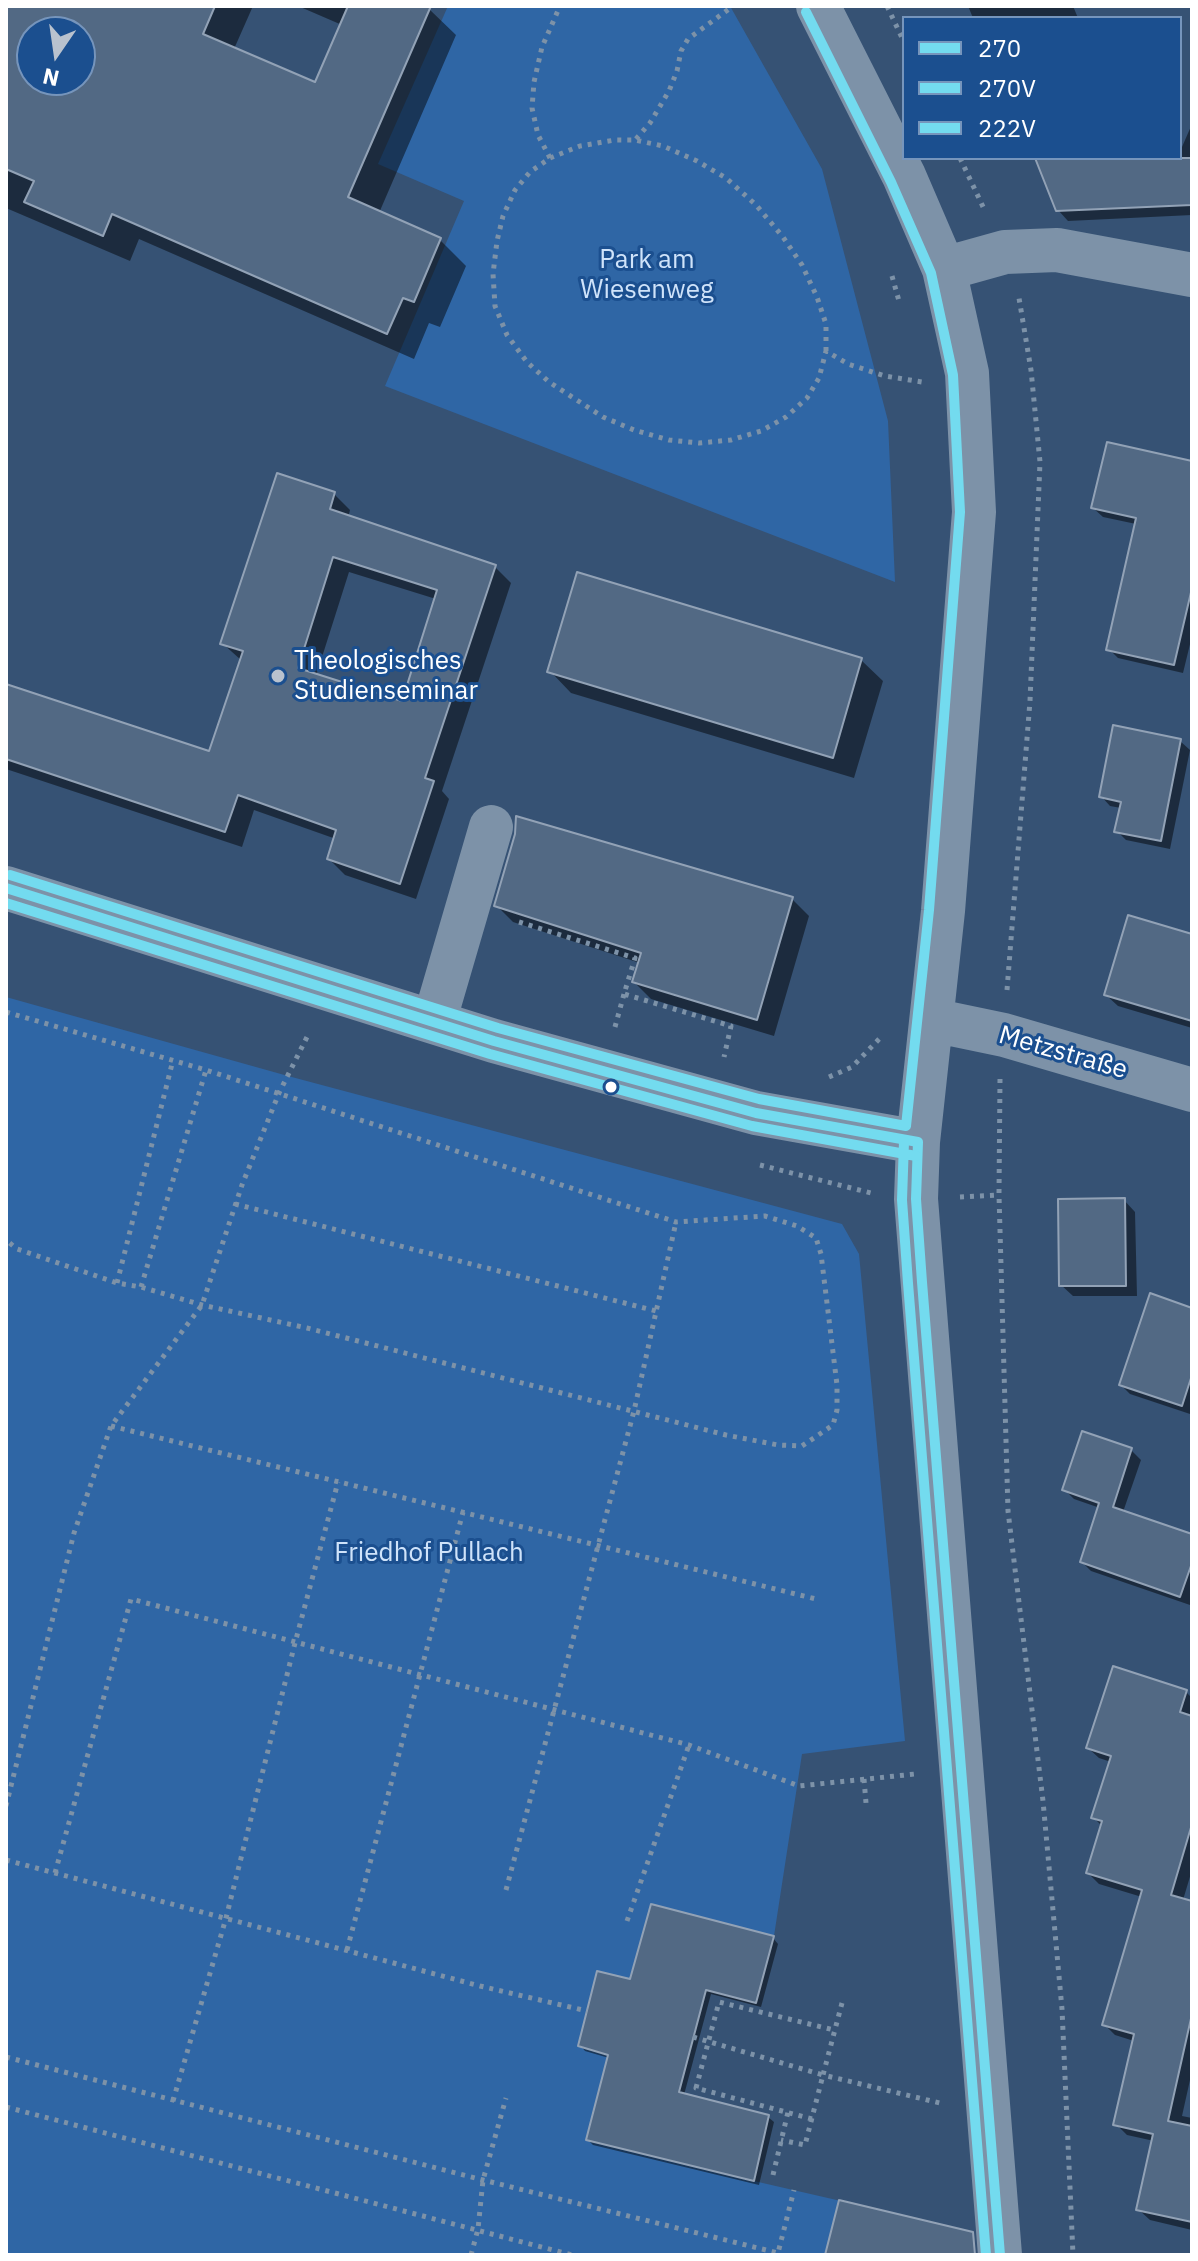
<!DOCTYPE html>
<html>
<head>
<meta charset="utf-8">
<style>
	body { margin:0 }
	#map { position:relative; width:1198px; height:2261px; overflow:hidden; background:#365274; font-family:"IBM Plex Sans",sans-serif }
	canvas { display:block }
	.frame { position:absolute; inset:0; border:8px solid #fff; pointer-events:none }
	.legend { position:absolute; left:902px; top:16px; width:280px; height:144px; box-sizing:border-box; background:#1b4f8f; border:2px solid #7695bc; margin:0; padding:10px 14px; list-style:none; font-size:24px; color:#fff }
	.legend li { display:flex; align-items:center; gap:16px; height:40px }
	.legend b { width:40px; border:2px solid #7695bc }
	.north { position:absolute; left:16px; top:16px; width:80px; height:80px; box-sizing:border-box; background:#1b4f8f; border:2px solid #7695bc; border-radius:50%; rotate:193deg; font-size:22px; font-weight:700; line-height:32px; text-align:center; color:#fff }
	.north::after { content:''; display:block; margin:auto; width:28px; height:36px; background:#b9c2ce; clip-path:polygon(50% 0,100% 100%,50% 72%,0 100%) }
</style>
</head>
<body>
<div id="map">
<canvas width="1198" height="2261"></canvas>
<div class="frame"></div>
<ul class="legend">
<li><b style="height:10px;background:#73dbef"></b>270</li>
<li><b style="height:10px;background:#73dbef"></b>270V</li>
<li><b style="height:10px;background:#73dbef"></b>222V</li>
</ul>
<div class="north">N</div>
</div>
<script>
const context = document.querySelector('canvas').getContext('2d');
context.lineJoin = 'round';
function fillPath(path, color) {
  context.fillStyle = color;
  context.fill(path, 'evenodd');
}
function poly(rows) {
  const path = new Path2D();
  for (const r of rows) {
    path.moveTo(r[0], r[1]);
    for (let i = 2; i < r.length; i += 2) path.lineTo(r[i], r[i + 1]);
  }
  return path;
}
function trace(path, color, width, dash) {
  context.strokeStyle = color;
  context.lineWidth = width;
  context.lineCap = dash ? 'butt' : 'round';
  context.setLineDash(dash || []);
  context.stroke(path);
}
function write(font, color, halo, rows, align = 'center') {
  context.font = font + ' "IBM Plex Sans",sans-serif';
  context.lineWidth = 6;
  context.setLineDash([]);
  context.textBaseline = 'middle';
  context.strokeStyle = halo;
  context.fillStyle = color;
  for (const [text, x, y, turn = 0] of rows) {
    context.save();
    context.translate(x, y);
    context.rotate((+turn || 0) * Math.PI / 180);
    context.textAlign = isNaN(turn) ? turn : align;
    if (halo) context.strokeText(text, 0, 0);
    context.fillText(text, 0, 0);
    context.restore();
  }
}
const green = poly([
	[448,6,730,6,822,169,888,421,895,582,385,386,464,201,378,164],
	[6,997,288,1076,842,1224,859,1254,905,1741,802,1754,774,1936,756,2003,698,1988,671,2089,769,2115,754,2181,941,2224,943,2255,6,2255]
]);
const shadow = poly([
	[6,6,253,6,234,49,316,85,342,25,298,6,423,6,429,9,456,35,379,213,440,240,466,266,440,327,429,323,414,359,139,239,130,261,6,208],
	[32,32,80,32,80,80,32,80],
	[968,6,1073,6,1078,18,973,18],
	[1192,124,1192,215,1068,221,1058,210,1037,158,1180,158,1180,146,1182,147],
	[1192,463,1192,636,1183,673,1118,658,1109,649,1136,524,1103,517,1093,508],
	[334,494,350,510,348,518,495,567,511,583,442,791,449,799,416,899,345,875,329,859,336,839,254,810,242,847,6,769,6,686,210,754,241,660,222,643],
	[349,572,436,599,403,704,316,676],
	[861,660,883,681,854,778,571,693,550,671],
	[1180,741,1190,750,1170,849,1126,840,1117,831,1121,808,1110,806,1101,796],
	[792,899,809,916,774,1036,651,999,634,982,640,963,513,922,496,905],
	[1192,936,1192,1028,1118,1006,1106,995],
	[1124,1200,1135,1212,1137,1296,1073,1296,1061,1285],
	[1192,1311,1190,1414,1130,1394,1121,1385],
	[1131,1450,1141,1460,1123,1512,1192,1536,1190,1605,1091,1571,1082,1562,1100,1508,1074,1499,1065,1490],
	[1186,1692,1192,1698,1192,1870,1183,1900,1192,1903,1192,2071,1182,2116,1192,2118,1192,2230,1150,2220,1139,2210,1154,2141,1127,2135,1116,2124,1134,2041,1115,2035,1104,2024,1142,1897,1099,1884,1088,1873,1102,1826,1094,1818,1111,1762,1099,1758,1088,1748],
	[773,1938,778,1944,761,2007,711,1994,684,2095,768,2117,774,2122,759,2185,593,2145,588,2140,609,2058,585,2051,580,2045,632,1982]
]);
const building = poly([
	[6,6,215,6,203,34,315,82,348,6,431,6,348,197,441,238,414,302,403,298,387,334,112,214,103,236,24,202,34,181,6,169,6,6],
	[32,32,80,32,80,80,32,80,32,32],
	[1035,158,1192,158,1192,205,1056,211,1035,158],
	[1107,442,1192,461,1192,588,1174,665,1106,650,1136,518,1091,508,1107,442],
	[277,473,335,492,330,509,496,565,425,778,434,781,400,884,327,859,336,830,238,795,225,832,6,759,6,684,209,751,243,651,220,644,277,473],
	[333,557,437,590,402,701,298,668,333,557],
	[577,572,862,658,833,758,547,672,577,572],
	[1113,725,1181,739,1161,841,1114,832,1121,802,1099,797,1113,725],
	[516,816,793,897,757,1020,632,982,641,953,494,906,515,834,516,816],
	[1128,915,1192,934,1192,1021,1104,995,1128,915],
	[1125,1198,1126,1286,1059,1286,1058,1199,1125,1198],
	[1150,1293,1192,1308,1192,1375,1182,1406,1119,1385,1150,1293],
	[1082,1431,1132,1448,1113,1507,1192,1534,1192,1563,1180,1597,1080,1562,1099,1503,1062,1490,1082,1431],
	[1113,1666,1187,1690,1180,1712,1192,1716,1192,1824,1171,1895,1192,1901,1192,2014,1168,2121,1192,2126,1192,2222,1136,2210,1153,2134,1113,2125,1134,2034,1102,2025,1142,1890,1086,1873,1102,1821,1091,1818,1111,1756,1086,1748,1113,1666],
	[651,1904,774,1936,756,2003,706,1990,679,2092,769,2115,754,2181,586,2140,608,2055,578,2046,597,1971,630,1979,651,1904],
	[839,2200,973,2232,975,2255,825,2255,839,2200]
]);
const path = poly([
	[887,6,904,42],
	[636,139,650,123,669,91,677,71,681,51,688,39,733,6],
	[550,158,538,135,532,108,534,82,542,47,560,6],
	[960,158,985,211],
	[892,276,899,301],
	[826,351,826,324,817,297,802,265,783,237,756,205,726,178,697,161,663,146,635,140,615,140,580,146,550,158,530,172,515,190,503,216,497,241,493,274,495,306,507,335,527,362,549,382,603,417,634,430,669,440,699,443,731,440,761,431,786,417,807,398,819,378,826,351,848,364,885,376,922,382],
	[519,922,635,958,624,994,731,1026,724,1057],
	[1007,990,1030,701,1040,462,1031,370,1019,298],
	[6,1012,206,1070,676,1222,765,1216,797,1226,816,1238,821,1254,837,1385,837,1410,833,1425,802,1446,778,1445,726,1435,307,1328,202,1305,141,1287,117,1283,17,1249,6,1240],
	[615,1027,624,994],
	[829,1077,852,1067,881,1037],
	[1000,1079,999,1195,1008,1511,1043,1801,1062,2009,1073,2255],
	[760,1165,871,1193],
	[960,1197,998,1195],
	[235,1204,656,1311],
	[117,1283,173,1060],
	[141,1287,206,1070],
	[111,1426,816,1599],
	[864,1779,866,1803],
	[6,1806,74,1533,111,1426,202,1305,242,1185,279,1093,308,1035],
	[6,1860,480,1986,587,2011],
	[55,1873,131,1599,689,1745,799,1786,915,1774],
	[506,1890,634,1411,676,1222],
	[627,1921,689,1745],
	[347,1950,463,1512],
	[842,2003,823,2075,940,2103],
	[693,2037,823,2075,805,2145,781,2140],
	[6,2057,483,2180,778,2253,794,2190],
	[173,2101,226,1918,295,1643,338,1482],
	[6,2107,572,2255],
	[812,2119,696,2088,719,2002,834,2030],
	[773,2175,788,2112],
	[471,2255,478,2229,483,2180,506,2098]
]);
const minor = poly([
	[818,6,904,176,944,269,967,373,974,512,943,911,918,1142,916,1199,1000,2255],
	[944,269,1005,252,1057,250,1192,275],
	[6,888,494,1041,756,1113,918,1142],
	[932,1020,1004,1035,1192,1090],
	[434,1022,491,827]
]);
const bus1 = poly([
	[6,888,494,1041,756,1113,918,1142],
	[918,1142,916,1199,922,1282,1000,2255]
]);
const bus2 = poly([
	[6,903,490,1054,752,1126,916,1156],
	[904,1142,902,1200,908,1283,986,2255]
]);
const bus3 = poly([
	[10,875,498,1028,759,1099,906,1126,929,910,960,512,953,375,931,273,891,182,806,12]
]);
const markers = [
	[278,676,8,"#b9c2ce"],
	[611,1087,7,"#fff"]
];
const parkNames = [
	["Park am",647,260],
	["Wiesenweg",647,290],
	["Friedhof Pullach",429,1553]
];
const poiNames = [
	["Theologisches",294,661],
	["Studienseminar",294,691]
];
const streetNames = [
	["Metzstraße",1063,1053,16]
];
fillPath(green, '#2f66a5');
fillPath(shadow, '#0007');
fillPath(building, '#526984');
trace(building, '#92a2b6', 2);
trace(path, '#7d92a8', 5, [4, 6]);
trace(minor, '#7d92a8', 44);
trace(bus1, '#73dbef', 10);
trace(bus2, '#73dbef', 10);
trace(bus3, '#73dbef', 10);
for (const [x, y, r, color] of markers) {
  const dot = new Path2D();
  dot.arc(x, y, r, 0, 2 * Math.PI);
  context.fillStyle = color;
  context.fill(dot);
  trace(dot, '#1b4f8f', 3);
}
write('26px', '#cfe3fa', '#1b4f8f', parkNames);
write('26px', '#fff', '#1b4f8f', poiNames, 'left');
write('26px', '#fff', '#1b4f8f', streetNames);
</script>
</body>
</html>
